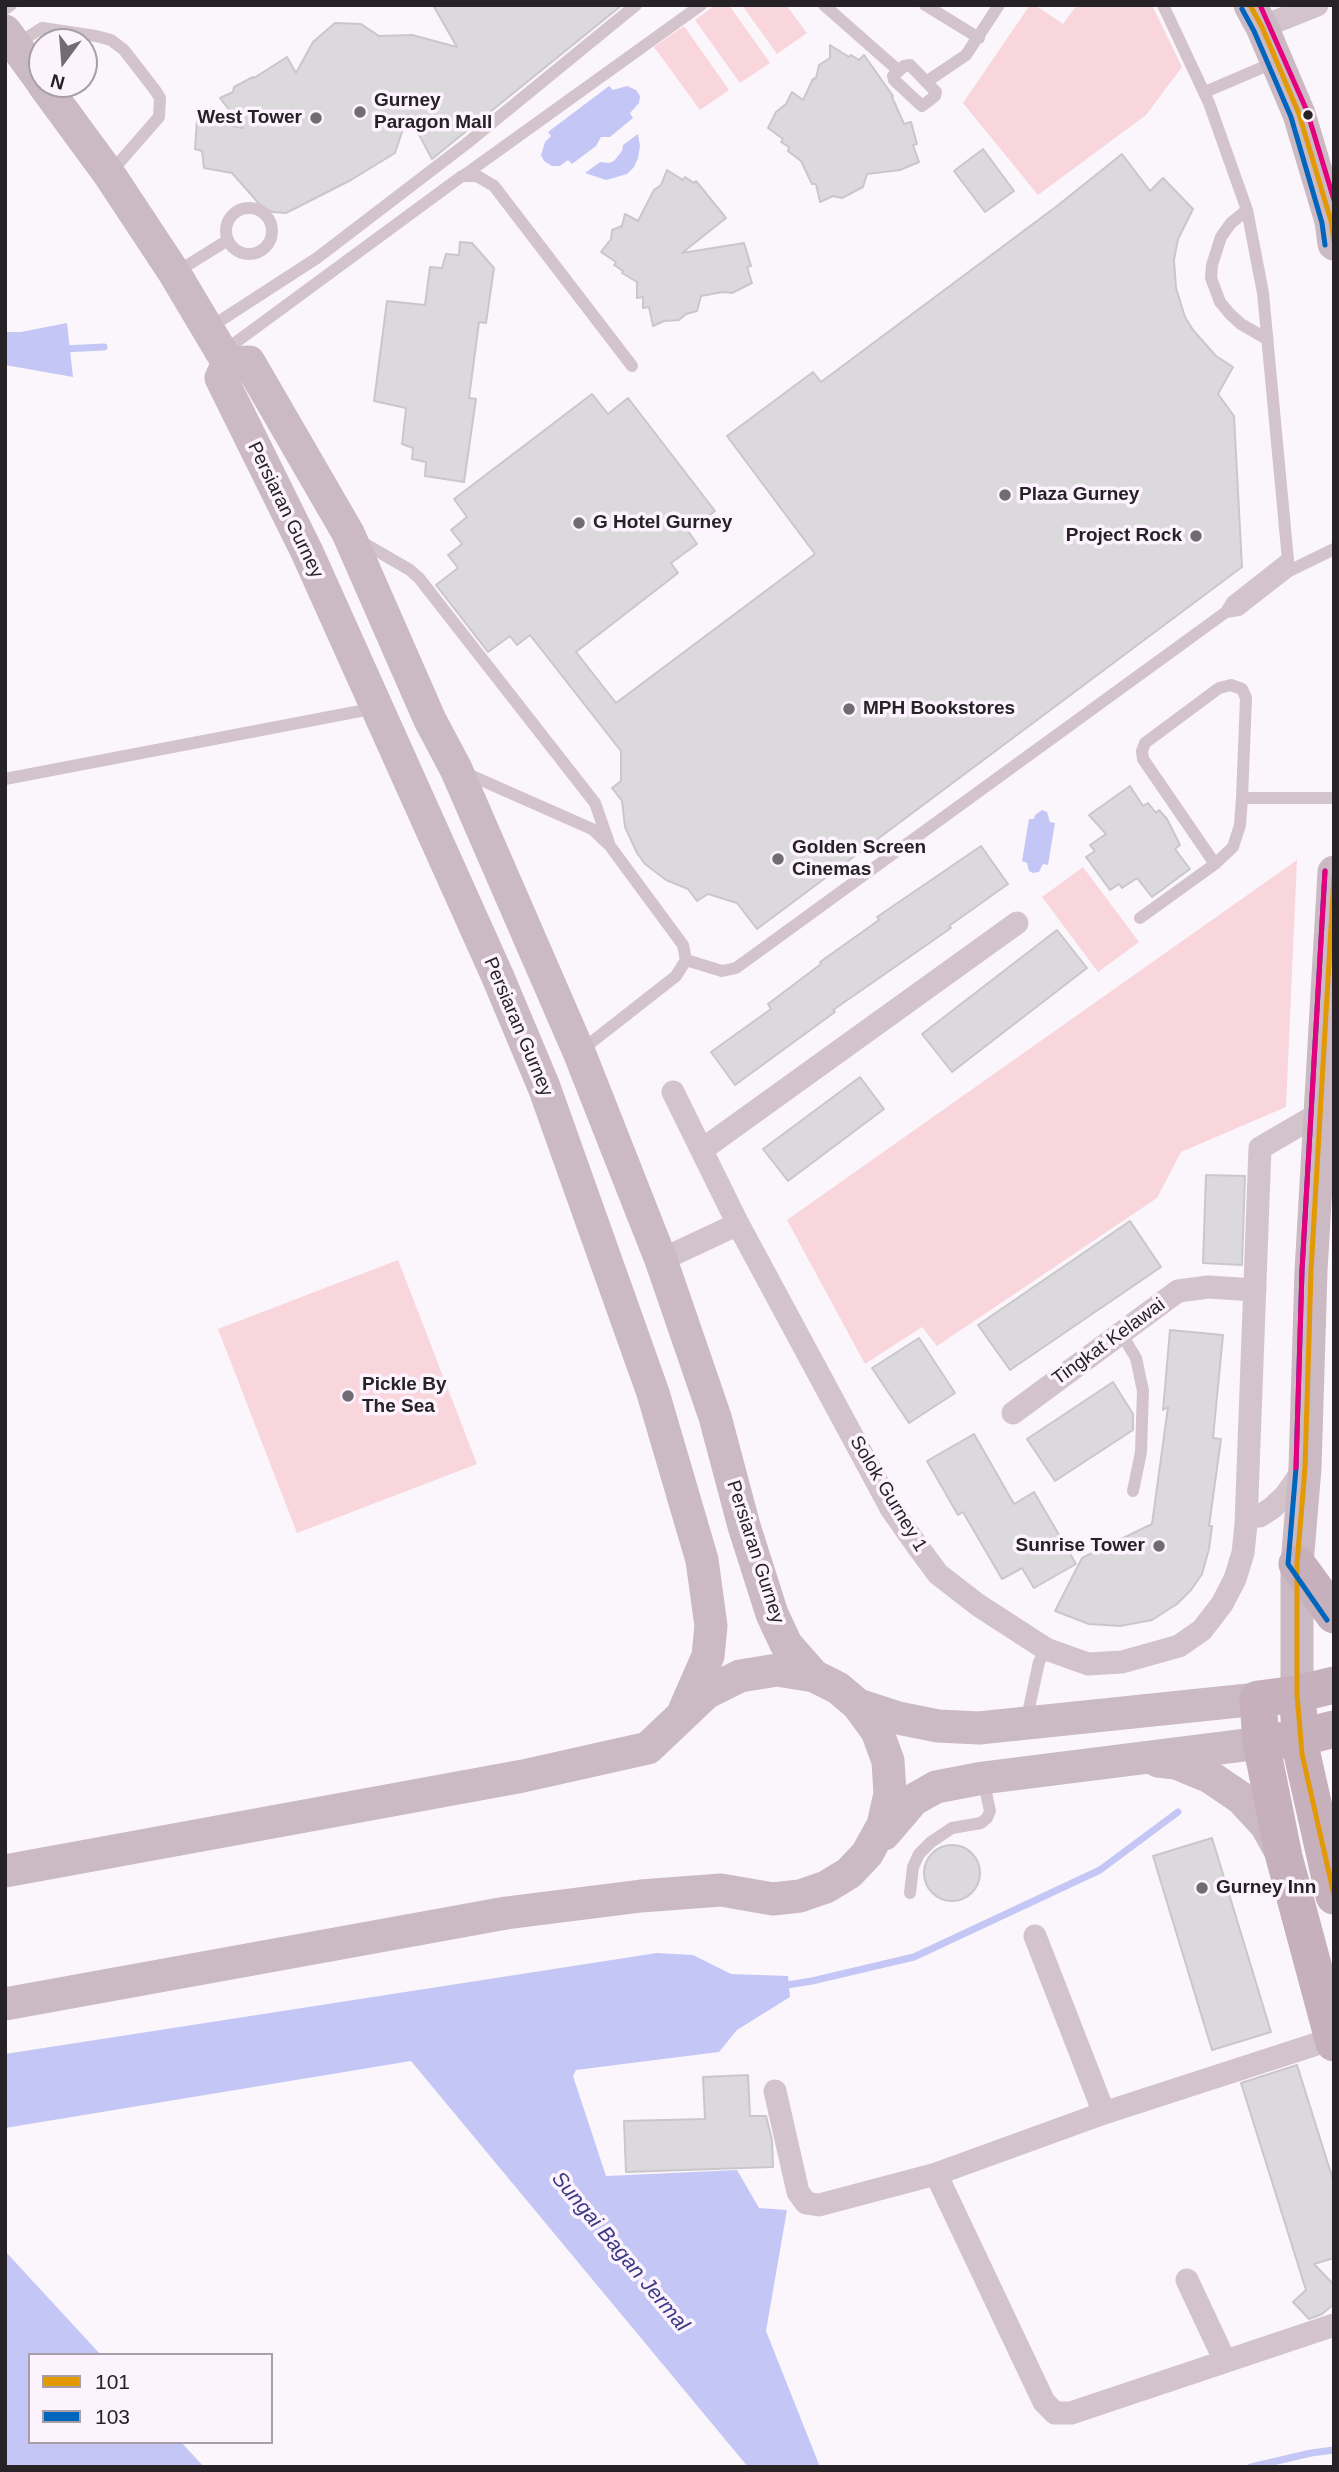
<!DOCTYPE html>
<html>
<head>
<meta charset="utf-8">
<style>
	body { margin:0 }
	#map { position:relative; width:1339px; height:2472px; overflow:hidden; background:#fbf6fb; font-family:Helvetica,sans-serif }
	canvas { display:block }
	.frame { position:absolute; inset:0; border:7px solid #262226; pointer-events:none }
	.legend { position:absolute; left:28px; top:2353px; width:245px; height:91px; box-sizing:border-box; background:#fdf3fe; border:2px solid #a79fa8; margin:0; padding:9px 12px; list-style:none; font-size:21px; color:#262226 }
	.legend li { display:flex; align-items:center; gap:14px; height:35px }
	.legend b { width:35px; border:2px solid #a79fa8 }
	.north { position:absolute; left:28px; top:28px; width:70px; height:70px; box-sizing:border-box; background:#fdf3fe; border:2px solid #a79fa8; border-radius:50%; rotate:196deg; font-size:19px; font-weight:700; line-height:28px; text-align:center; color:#262226 }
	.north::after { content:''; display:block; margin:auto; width:24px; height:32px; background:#716c71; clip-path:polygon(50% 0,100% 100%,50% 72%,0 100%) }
</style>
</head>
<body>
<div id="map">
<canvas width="1339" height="2472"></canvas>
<div class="frame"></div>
<ul class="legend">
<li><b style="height:9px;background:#e29904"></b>101</li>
<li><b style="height:9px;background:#0065bd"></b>103</li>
</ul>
<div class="north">N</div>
</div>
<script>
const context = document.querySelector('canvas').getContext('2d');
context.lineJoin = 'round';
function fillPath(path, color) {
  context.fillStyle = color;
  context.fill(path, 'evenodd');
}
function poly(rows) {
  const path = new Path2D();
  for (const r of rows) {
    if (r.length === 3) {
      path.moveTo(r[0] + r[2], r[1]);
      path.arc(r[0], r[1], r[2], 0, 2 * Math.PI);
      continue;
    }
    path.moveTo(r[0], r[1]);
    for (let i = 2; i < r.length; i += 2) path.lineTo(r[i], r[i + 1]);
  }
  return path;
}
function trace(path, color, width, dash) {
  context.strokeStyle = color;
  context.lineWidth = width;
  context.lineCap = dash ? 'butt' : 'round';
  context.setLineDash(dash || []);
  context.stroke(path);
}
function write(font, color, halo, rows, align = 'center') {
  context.font = font + ' Helvetica,sans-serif';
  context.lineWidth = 7;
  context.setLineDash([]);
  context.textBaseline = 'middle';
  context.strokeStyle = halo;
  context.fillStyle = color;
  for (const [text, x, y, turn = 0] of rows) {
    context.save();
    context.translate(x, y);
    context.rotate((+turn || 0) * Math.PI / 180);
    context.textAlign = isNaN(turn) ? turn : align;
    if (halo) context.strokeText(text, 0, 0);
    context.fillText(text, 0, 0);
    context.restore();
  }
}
const green = poly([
	[715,5,729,5,770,63,740,83,695,20],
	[742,5,786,5,807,33,777,54],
	[1030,5,1035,5,1063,24,1077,5,1152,5,1182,67,1146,115,1038,195,963,103],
	[684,26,729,90,700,110,654,47],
	[1297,860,1286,1107,1181,1152,1157,1198,937,1346,922,1327,865,1364,787,1220],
	[1083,867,1139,942,1098,972,1042,897],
	[398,1260,477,1464,297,1533,218,1329]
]);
const water = poly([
	[609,86,613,90,627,86,636,90,640,96,639,103,630,113,633,118,610,137,601,137,596,146,572,164,568,160,560,166,552,166,544,161,541,155,545,142,551,136,548,132],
	[638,134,640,146,638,158,634,167,627,174,606,180,585,173,600,162,609,163,614,161,622,151,623,145],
	[67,323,73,377,5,365,5,332,21,332],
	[1042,810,1047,812,1050,822,1055,823,1048,865,1043,864,1039,872,1033,873,1029,871,1027,863,1022,861,1029,819,1034,819,1035,815],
	[657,1953,693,1955,731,1974,788,1976,790,1997,737,2030,719,2052,576,2070,573,2076,606,2176,737,2170,759,2208,787,2210,766,2331,820,2467,748,2467,411,2061,5,2128,5,2054],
	[5,2251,101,2355,30,2355,30,2442,181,2442,204,2467,10,2467,5,2463]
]);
const stream = poly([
	[63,349,104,347],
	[780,1986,812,1981,914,1957,1100,1870,1178,1812],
	[1251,2467,1311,2453,1334,2450]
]);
const building = poly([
	[433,5,622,5,432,159,408,114,395,153,351,180,286,213,273,212,262,207,232,173,204,168,202,151,195,149,197,120,243,128,220,98,233,92,234,87,253,77,254,78,287,57,296,73,313,42,335,23,361,24,379,36,412,35,457,47,433,5],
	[830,45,849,57,851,55,859,60,864,55,893,96,892,97,904,124,911,122,917,144,913,145,919,162,900,170,867,174,863,187,842,198,833,196,820,202,816,184,812,184,801,161,788,151,789,147,781,142,783,139,768,128,776,112,786,104,792,92,803,100,813,79,816,78,819,65,830,58,830,45],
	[983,149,1014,191,985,212,954,171,983,149],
	[1122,154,1150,191,1163,178,1193,209,1178,239,1174,260,1176,288,1185,317,1193,330,1216,356,1233,367,1218,394,1234,416,1242,567,757,929,737,903,708,894,697,901,688,889,666,880,645,864,637,853,625,827,622,801,612,788,621,781,621,751,530,635,517,645,510,636,488,652,436,585,458,568,448,555,462,544,451,530,467,517,454,499,592,394,608,414,628,398,715,511,688,531,697,544,671,563,678,573,576,652,616,703,815,554,727,436,813,372,821,382,1057,206,1122,154],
	[667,170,683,180,685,177,694,183,696,181,726,218,682,253,744,243,751,266,747,267,752,283,732,293,723,292,701,296,697,311,686,314,679,320,664,321,653,326,649,307,643,308,643,297,637,298,637,282,622,273,623,271,614,265,616,262,601,252,611,239,612,230,622,226,625,214,638,221,654,190,661,185,667,170],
	[460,242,472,243,494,268,486,323,479,322,469,398,476,399,464,482,425,476,426,462,412,459,413,448,402,444,406,408,374,401,387,301,425,305,430,267,442,268,446,254,459,255,460,242],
	[1130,786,1143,806,1148,803,1156,813,1159,810,1167,819,1180,845,1175,849,1190,869,1152,897,1137,878,1122,888,1119,884,1110,890,1086,857,1095,851,1090,845,1106,834,1089,815,1130,786],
	[981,846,1008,884,949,926,951,928,833,1010,835,1012,735,1085,711,1052,771,1009,768,1004,821,964,820,962,879,920,877,917,981,846],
	[1057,930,1087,968,952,1072,922,1034,1057,930],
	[860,1077,884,1109,788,1181,763,1149,860,1077],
	[1206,1175,1245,1176,1242,1265,1203,1263,1206,1175],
	[1130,1221,1161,1267,1010,1370,978,1325,1130,1221],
	[1170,1330,1223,1335,1213,1438,1221,1439,1209,1526,1212,1526,1209,1549,1202,1574,1191,1590,1177,1604,1152,1620,1120,1626,1089,1624,1055,1611,1082,1558,1152,1524,1168,1407,1163,1410,1170,1330],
	[919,1338,955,1393,909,1423,872,1368,919,1338],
	[1113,1382,1133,1414,1133,1430,1055,1481,1027,1439,1113,1382],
	[974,1434,1014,1504,1034,1492,1076,1564,1034,1588,1022,1568,1002,1579,963,1512,958,1515,927,1461,974,1434],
	[1212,1838,1271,2032,1212,2050,1153,1856,1212,1838],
	[952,1873,28],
	[1297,2065,1334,2183,1334,2258,1314,2264,1334,2285,1334,2304,1322,2314,1309,2319,1293,2302,1306,2290,1241,2083,1297,2065],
	[748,2075,750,2116,766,2116,772,2140,773,2167,626,2172,624,2121,705,2119,703,2077,748,2075]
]);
const service = poly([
	[824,5,899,71],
	[925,5,979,38],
	[1163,5,1209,103,1247,210,1263,293,1289,571],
	[5,9,11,5],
	[15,45,42,28,96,36,111,40,124,50,155,90,160,98,159,117,110,173],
	[910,65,936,92,935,96,922,106,894,80,893,76,904,66,910,65],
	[926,82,966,55,999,5],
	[1205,92,1275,62],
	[463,176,701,5],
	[249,231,23],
	[1247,210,1231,223,1221,237,1212,265,1211,278,1220,302,1230,314,1241,324,1267,339],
	[175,273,228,240],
	[209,328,317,258,466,144,636,5],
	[224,351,462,176,477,176,494,186,632,366],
	[360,541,410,570,419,578,595,803,609,843],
	[1226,612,1232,602,1288,558],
	[463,772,592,829,610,846,683,945,686,960,676,976,579,1052],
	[5,779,376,708],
	[1215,864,1143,759,1142,751,1145,743,1219,688,1231,685,1242,689,1246,698,1242,798],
	[1140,918,1215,864,1233,847,1240,825,1242,798,1334,798],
	[686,960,722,971,736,968,1226,612,1239,610,1289,571,1334,549],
	[1121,1333,1136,1358,1143,1391,1141,1452,1133,1491],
	[1026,1722,1039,1662,1046,1649],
	[910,1893,913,1867,919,1854,931,1842,952,1828,981,1823,987,1818,990,1811,983,1779]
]);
const minor = poly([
	[1262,27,1317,5],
	[673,1092,738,1224,892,1510,918,1547,938,1574,978,1605,1046,1649,1088,1664,1122,1662,1179,1646,1202,1630,1222,1604,1235,1579,1243,1553,1246,1524,1260,1148,1320,1113],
	[703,1149,1017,923],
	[661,1260,738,1224],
	[1013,1413,1178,1291,1208,1287,1255,1290],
	[1247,1516,1260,1516,1272,1508,1285,1496,1303,1470],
	[1035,1936,1104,2113],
	[775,2091,798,2192,806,2203,819,2205,936,2174,1104,2113,1332,2039],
	[936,2174,1044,2402,1055,2413,1071,2413,1334,2325],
	[1187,2280,1225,2361]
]);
const secondary = poly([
	[1250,5,1262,27,1299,114,1331,221,1334,244],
	[5,31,42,82],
	[43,84,109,174,175,274,228,363],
	[228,363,221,378,307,552,497,975,544,1087,653,1393,702,1560,711,1626,708,1656,684,1711],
	[228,363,249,362,348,533,430,720,456,769,579,1052,661,1260,715,1417,744,1526,772,1614,786,1644,814,1676],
	[1297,1694,1297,1564,1305,1468,1311,1271,1334,872],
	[858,1705,898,1718,938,1726,979,1728,1258,1699],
	[1158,1761,1176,1763,1210,1777,1241,1798,1266,1825,1281,1852],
	[884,1834,913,1800,936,1787,983,1778,1261,1743],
	[5,1871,523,1776,648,1748,706,1693,740,1676,777,1670,814,1676,838,1688,858,1705,877,1731,888,1761,890,1794,883,1825,867,1854,849,1873,826,1887,800,1896,773,1899,721,1890,641,1896,506,1913,5,2004]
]);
const primary = poly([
	[1297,1564,1334,1615],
	[1334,1685,1297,1694,1258,1699,1261,1743,1284,1857,1334,2043],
	[1297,1694,1302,1754,1334,1896],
	[1277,1741,1299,1738,1334,1729]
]);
const bus1 = poly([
	[1250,5,1262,27,1299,114,1331,221,1334,242],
	[1334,876,1311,1271,1305,1468,1297,1564,1297,1694,1302,1754,1334,1895]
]);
const bus2 = poly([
	[1242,9,1254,31,1291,117,1322,223,1325,245],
	[1325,871,1302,1270,1296,1468,1288,1564,1327,1620]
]);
const bus3 = poly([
	[1260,5,1307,111,1334,200],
	[1296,1468,1302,1270,1325,871]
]);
const markers = [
	[360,112,7,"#716c71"],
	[1308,115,6,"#262226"],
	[316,118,7,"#716c71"],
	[1005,495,7,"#716c71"],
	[579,523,7,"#716c71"],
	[1196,536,7,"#716c71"],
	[849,709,7,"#716c71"],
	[778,859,7,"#716c71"],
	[348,1396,7,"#716c71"],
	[1159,1546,7,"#716c71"],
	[1202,1888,7,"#716c71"]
];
const poiNames = [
	["Gurney",374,101],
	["Paragon Mall",374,123],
	["West Tower",302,118,"right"],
	["Plaza Gurney",1019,495],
	["G Hotel Gurney",593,523],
	["Project Rock",1182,536,"right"],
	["MPH Bookstores",863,709],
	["Golden Screen",792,848],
	["Cinemas",792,870],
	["Pickle By",362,1385],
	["The Sea",362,1407],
	["Sunrise Tower",1145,1546,"right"],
	["Gurney Inn",1216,1888]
];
const streetNames = [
	["Persiaran Gurney",285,510,64],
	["Persiaran Gurney",518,1027,67],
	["Tingkat Kelawai",1109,1342,-36],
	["Solok Gurney 1",888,1494,59],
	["Persiaran Gurney",755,1552,72]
];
const waterNames = [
	["Sungai Bagan Jermal",620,2252,50]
];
fillPath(green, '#f9d5dc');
fillPath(water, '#c4c7f6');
trace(stream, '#c4c7f6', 7);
fillPath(building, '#dcd9dd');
trace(building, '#cac7cb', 2);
trace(service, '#d3c4cb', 12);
trace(minor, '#d3c4cb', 23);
trace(secondary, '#cbb9c3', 33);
trace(primary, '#c5b0bb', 37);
trace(bus1, '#e29904', 5);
trace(bus2, '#0065bd', 5);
trace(bus3, '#e5007d', 5);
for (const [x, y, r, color] of markers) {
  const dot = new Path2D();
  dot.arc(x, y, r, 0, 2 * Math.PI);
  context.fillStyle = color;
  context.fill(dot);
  trace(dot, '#fdf3fe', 2.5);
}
write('bold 19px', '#262226', '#fdf3fe', poiNames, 'left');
write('19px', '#262226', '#fdf3fe', streetNames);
write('italic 21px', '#3b3a85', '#fdf3fe', waterNames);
</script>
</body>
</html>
